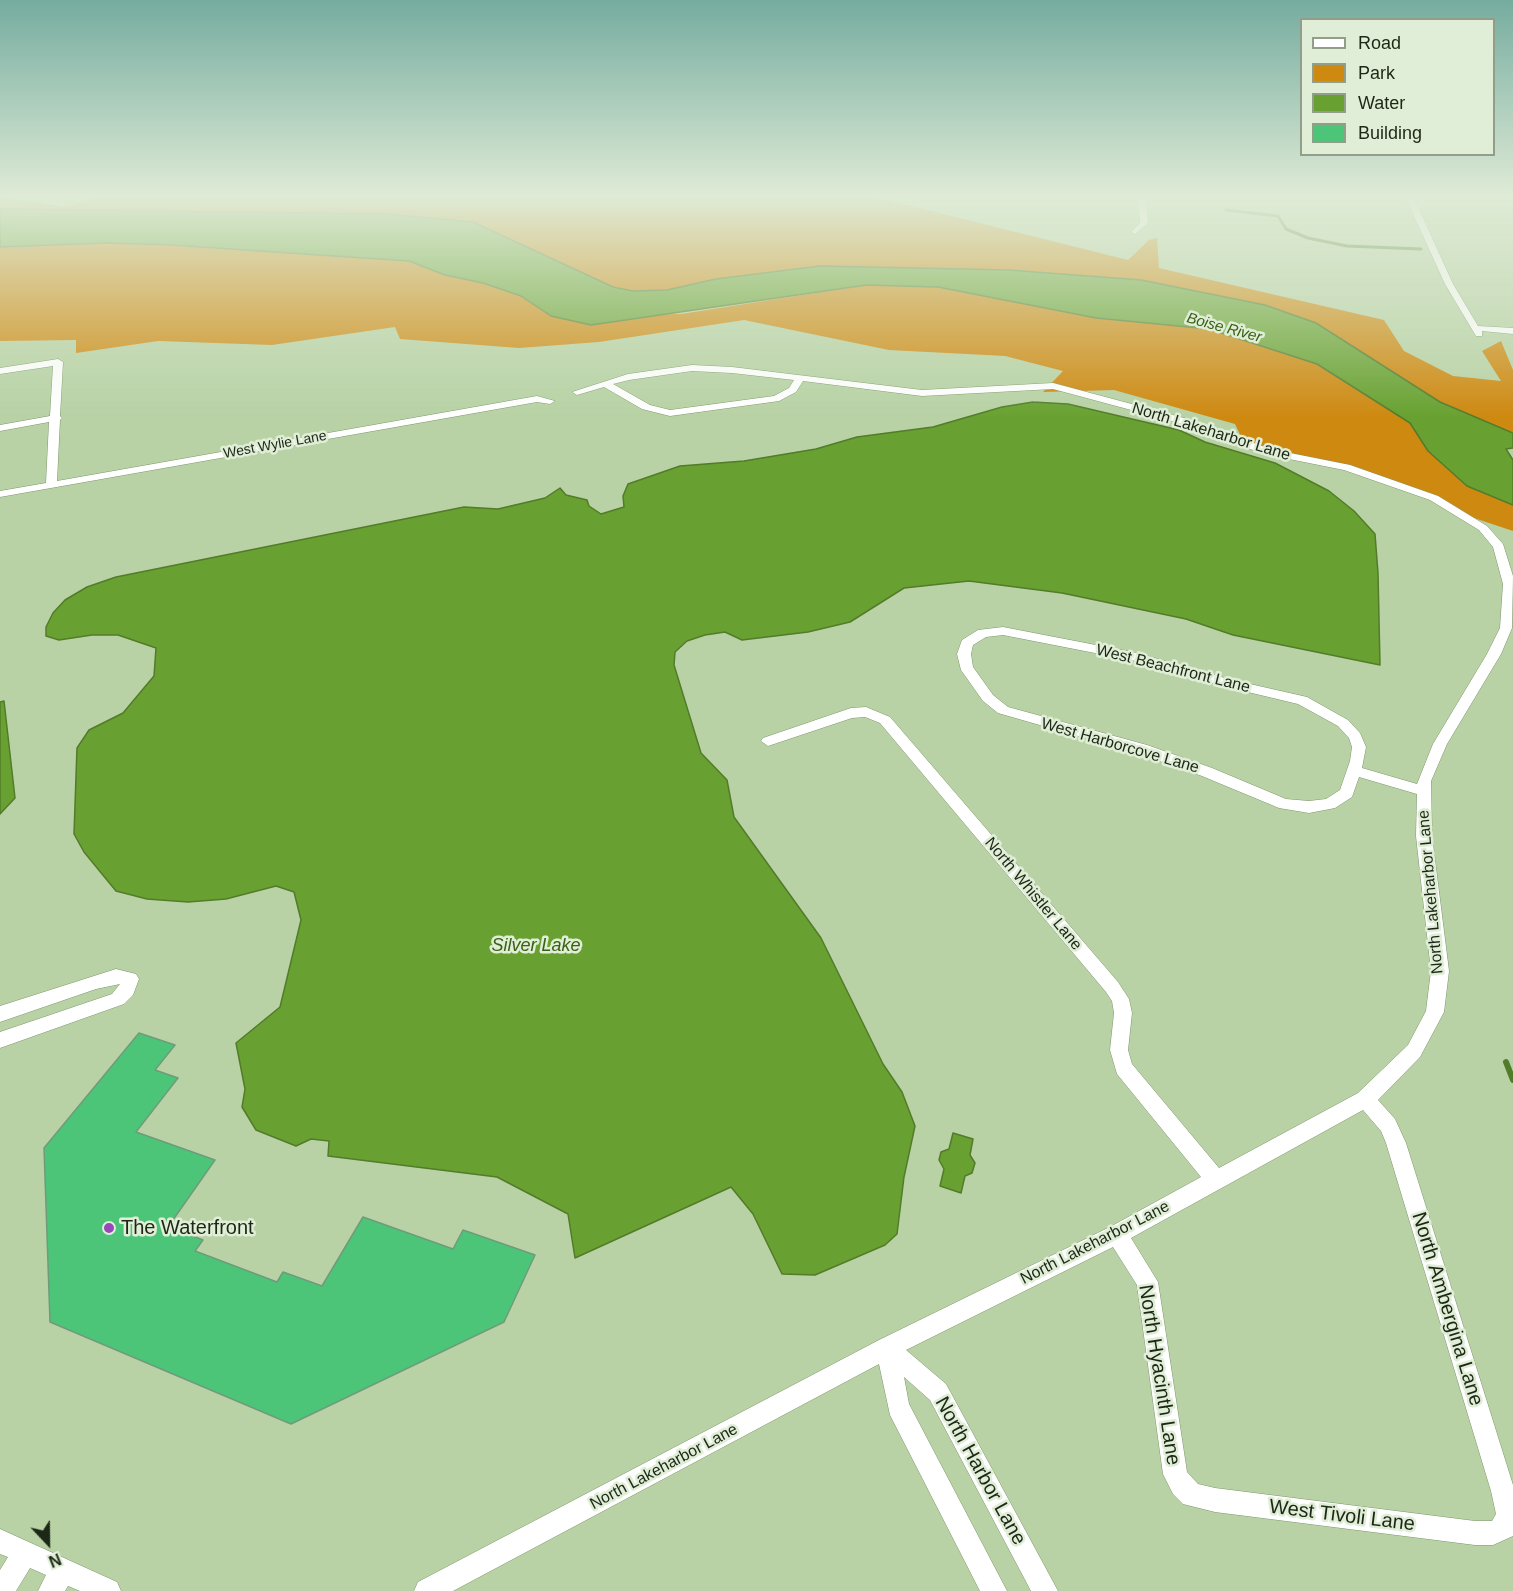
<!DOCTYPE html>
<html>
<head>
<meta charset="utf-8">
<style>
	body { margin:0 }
	#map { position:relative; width:1513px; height:1591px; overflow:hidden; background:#b8d2a5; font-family:Arial,sans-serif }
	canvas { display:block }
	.legend { position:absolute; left:1300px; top:18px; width:195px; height:138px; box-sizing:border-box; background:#e0eed7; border:2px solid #929e8a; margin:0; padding:8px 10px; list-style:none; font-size:18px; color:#1d2716 }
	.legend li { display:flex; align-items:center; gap:12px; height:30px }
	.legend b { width:30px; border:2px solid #929e8a }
	.north { position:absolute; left:18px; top:1513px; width:60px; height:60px; -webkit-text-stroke:4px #e0eed7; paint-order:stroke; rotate:158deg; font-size:16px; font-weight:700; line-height:24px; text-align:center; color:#1d2716 }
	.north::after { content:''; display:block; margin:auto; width:21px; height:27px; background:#1d2716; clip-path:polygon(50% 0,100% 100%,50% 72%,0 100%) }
</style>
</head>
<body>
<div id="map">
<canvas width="1513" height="1591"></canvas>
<ul class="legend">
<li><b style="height:8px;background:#fff"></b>Road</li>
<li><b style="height:16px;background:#ce8911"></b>Park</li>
<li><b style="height:16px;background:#68a131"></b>Water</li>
<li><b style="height:16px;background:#4cc579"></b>Building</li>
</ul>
<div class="north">N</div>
</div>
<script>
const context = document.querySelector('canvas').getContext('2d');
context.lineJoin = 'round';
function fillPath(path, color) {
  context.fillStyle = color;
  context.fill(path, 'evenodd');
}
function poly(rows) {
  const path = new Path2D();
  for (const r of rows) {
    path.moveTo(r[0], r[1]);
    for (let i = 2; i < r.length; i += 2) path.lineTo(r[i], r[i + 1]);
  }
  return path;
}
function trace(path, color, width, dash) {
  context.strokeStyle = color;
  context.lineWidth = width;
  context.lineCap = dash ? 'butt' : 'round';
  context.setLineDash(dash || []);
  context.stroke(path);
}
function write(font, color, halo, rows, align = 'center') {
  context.font = font + ' Arial,sans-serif';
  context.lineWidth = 5;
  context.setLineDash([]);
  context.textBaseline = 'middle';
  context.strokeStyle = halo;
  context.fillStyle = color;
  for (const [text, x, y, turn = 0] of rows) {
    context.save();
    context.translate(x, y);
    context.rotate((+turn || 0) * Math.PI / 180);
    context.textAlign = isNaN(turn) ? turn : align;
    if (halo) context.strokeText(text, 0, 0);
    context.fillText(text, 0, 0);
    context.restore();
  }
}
const green = poly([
	[105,194,845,194,868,195,1128,260,1149,240,1157,238,1159,268,1384,320,1404,351,1453,376,1501,381,1482,351,1501,341,1513,370,1513,433,1440,402,1316,323,1265,305,1009,270,820,266,716,279,667,290,633,291,613,287,473,222,387,214,0,209,0,195,63,207],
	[106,243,249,249,409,261,445,275,483,283,521,296,551,316,681,314,866,285,938,287,1096,318,1209,329,1317,363,1410,423,1428,451,1467,486,1513,505,1513,531,1465,515,1434,498,1346,467,1244,443,1235,424,1114,390,1043,392,1063,371,1005,356,889,350,744,320,599,342,519,348,400,339,395,327,272,345,158,341,76,353,76,340,0,341,0,247]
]);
const water = poly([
	[0,209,387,214,473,222,613,287,633,291,667,290,716,279,820,266,1009,270,1141,280,1265,305,1316,323,1440,402,1513,433,1513,448,1506,449,1513,460,1513,505,1467,486,1428,451,1410,423,1317,364,1209,329,1096,318,938,287,866,285,591,325,551,316,521,296,483,283,445,275,409,261,171,245,106,243,0,247,0,209],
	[1033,402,1068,404,1179,430,1205,442,1275,463,1329,491,1354,511,1375,534,1378,573,1380,665,1233,635,1186,619,1062,593,969,581,904,588,850,622,808,632,742,640,725,632,705,635,687,641,675,652,674,665,701,753,727,780,734,817,821,938,883,1064,902,1092,915,1126,904,1177,897,1234,885,1245,815,1275,782,1274,753,1214,731,1187,575,1258,568,1214,497,1177,328,1156,329,1141,311,1139,296,1146,256,1130,242,1107,245,1089,236,1043,280,1007,301,920,294,892,276,886,226,899,188,902,147,899,116,891,84,852,74,834,77,748,89,730,123,713,154,676,156,648,118,635,92,635,59,640,46,636,46,627,53,613,65,600,87,587,116,577,464,507,498,509,545,498,560,488,566,495,587,500,589,506,601,514,624,507,623,496,628,484,680,466,744,461,816,449,857,437,933,427,1002,407,1033,402],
	[4,701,15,798,0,814,0,702,4,701],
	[953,1133,973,1139,970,1155,975,1163,972,1173,965,1176,961,1193,940,1186,944,1169,939,1160,941,1152,949,1149,953,1133]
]);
const streamFar1 = poly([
	[1226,210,1278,216,1286,229,1308,238,1347,246,1421,249]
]);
const stream = poly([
	[1506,1062,1513,1080]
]);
const building = poly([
	[139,1033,175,1045,155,1070,178,1078,136,1132,215,1160,168,1227,203,1240,195,1251,277,1282,283,1272,322,1286,363,1217,453,1249,463,1230,535,1255,504,1322,291,1424,50,1322,44,1148,139,1033]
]);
const street = poly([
	[1138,194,1146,194,1148,223,1135,234,1131,232,1140,223,1138,194],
	[1404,194,1412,194,1453,284,1478,326,1513,328,1513,334,1482,331,1482,336,1476,336,1445,284,1404,194],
	[58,359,63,362,60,416,62,418,60,420,57,481,537,396,555,401,550,404,537,402,0,497,0,491,46,483,49,422,0,431,0,425,50,416,53,366,0,374,0,368,58,359],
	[692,365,732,367,922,390,1053,383,1184,418,1270,449,1350,465,1438,496,1487,526,1503,544,1513,576,1512,628,1501,654,1447,744,1431,781,1432,836,1449,971,1444,1012,1420,1057,1378,1100,1395,1119,1406,1143,1513,1485,1513,1536,1493,1545,1475,1545,1215,1512,1183,1504,1173,1494,1163,1474,1137,1285,1113,1247,906,1350,946,1384,1058,1591,1031,1591,930,1400,904,1377,909,1404,1007,1591,980,1591,890,1415,879,1364,453,1591,414,1591,418,1582,879,1340,1110,1227,1201,1177,1117,1074,1110,1050,1114,1013,1112,1001,1106,992,880,723,865,717,852,718,768,746,761,741,763,738,851,708,866,707,890,717,1118,982,1129,999,1132,1013,1128,1050,1132,1064,1219,1168,1358,1093,1408,1045,1426,1011,1431,971,1416,836,1417,794,1359,777,1352,797,1335,808,1309,813,1279,808,1202,776,1137,753,998,713,983,701,961,670,957,654,962,640,978,630,1003,627,1137,653,1228,679,1307,697,1348,720,1360,733,1366,747,1362,768,1417,784,1433,744,1487,654,1500,628,1503,584,1493,547,1479,530,1430,500,1344,470,1264,454,1176,422,1053,389,922,396,803,381,796,392,779,401,670,416,642,409,604,387,577,395,572,392,628,374,692,365],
	[692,371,732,373,794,380,789,388,774,396,670,410,650,405,613,384,629,380,692,371],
	[1003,635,1136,661,1227,687,1298,704,1338,726,1349,738,1352,747,1350,761,1340,790,1326,799,1309,801,1286,799,1212,768,1147,745,1008,707,993,695,973,667,971,654,973,645,986,637,1003,635],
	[1363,1110,1381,1131,1386,1143,1491,1491,1496,1514,1492,1521,1475,1521,1215,1488,1198,1484,1187,1472,1158,1282,1131,1238,1363,1110],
	[116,969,136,974,139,979,133,995,124,1004,0,1048,0,1032,112,994,120,984,96,989,0,1022,0,1006,116,969],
	[0,1529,117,1582,121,1591,80,1591,68,1586,65,1591,38,1591,46,1575,30,1568,16,1591,0,1591,0,1570,8,1557,0,1554,0,1529]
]);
const markers = [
	[109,1228,6,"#9549bb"]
];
const farStreetnames = [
	["West Wylie Lane",275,445,-10]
];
const farWaternames = [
	["Boise River",1224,328,15]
];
const streetNames = [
	["North Lakeharbor Lane",1211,432,17],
	["West Beachfront Lane",1173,669,14],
	["West Harborcove Lane",1120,746,16],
	["North Lakeharbor Lane",1431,892,-95],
	["North Whistler Lane",1033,894,50],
	["North Lakeharbor Lane",1095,1243,-27],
	["North Lakeharbor Lane",664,1467,-28]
];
const waterNames = [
	["Silver Lake",536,946]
];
const nearPoinames = [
	["The Waterfront",121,1228]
];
const nearStreetnames = [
	["North Ambergina Lane",1447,1309,73],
	["North Hyacinth Lane",1159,1375,81],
	["North Harbor Lane",980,1471,61],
	["West Tivoli Lane",1342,1516,7]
];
fillPath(green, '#ce8911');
fillPath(water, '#68a131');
trace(water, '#527c29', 1.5);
trace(streamFar1, '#527c29', 3);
trace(stream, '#527c29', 6);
fillPath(building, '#4cc579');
trace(building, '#6f9b7b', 1.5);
trace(street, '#7e976c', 1);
fillPath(street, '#fff');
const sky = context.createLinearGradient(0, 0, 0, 417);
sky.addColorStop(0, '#75ac9f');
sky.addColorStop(0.47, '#dfebd6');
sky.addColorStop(1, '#dfebd600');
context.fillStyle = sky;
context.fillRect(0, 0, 1513, 417);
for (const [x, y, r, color] of markers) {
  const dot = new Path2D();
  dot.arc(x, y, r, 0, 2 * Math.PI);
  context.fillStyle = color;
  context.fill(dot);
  trace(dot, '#e0eed7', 2);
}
write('14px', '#1d2716', '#e0eed7', farStreetnames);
write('italic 15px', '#3a6015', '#e0eed7', farWaternames);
write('16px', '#1d2716', '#e0eed7', streetNames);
write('italic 18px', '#3a6015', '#e0eed7', waterNames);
write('20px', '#1d2716', '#e0eed7', nearPoinames, 'left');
write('20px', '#1d2716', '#e0eed7', nearStreetnames);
</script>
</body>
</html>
